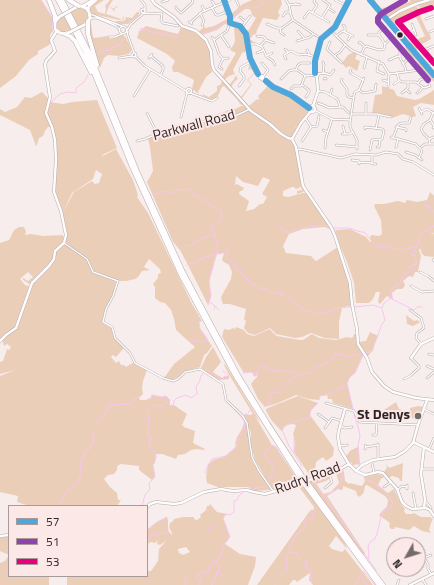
<!DOCTYPE html>
<html>
<head>
<meta charset="utf-8">
<style>
	body { margin:0 }
	#map { position:relative; width:434px; height:585px; overflow:hidden; background:#f8eded; font-family:"Titillium Web",sans-serif }
	canvas { display:block }
	.legend { position:absolute; left:8px; top:505px; width:140px; height:72px; box-sizing:border-box; background:#fde8e8; border:1px solid #a99a9a; margin:0; padding:5px 7px; list-style:none; font-size:12px; color:#2b2424 }
	.legend li { display:flex; align-items:center; gap:8px; height:20px }
	.legend b { width:20px; border:1px solid #a99a9a }
	.north { position:absolute; left:386px; top:537px; width:40px; height:40px; box-sizing:border-box; background:#fde8e8; border:1px solid #a99a9a; border-radius:50%; rotate:231deg; font-size:11px; font-weight:700; line-height:16px; text-align:center; color:#2b2424 }
	.north::after { content:''; display:block; margin:auto; width:14px; height:18px; background:#736a6a; clip-path:polygon(50% 0,100% 100%,50% 72%,0 100%) }
</style>
</head>
<body>
<div id="map">
<canvas width="434" height="585"></canvas>
<ul class="legend">
<li><b style="height:5px;background:#4ea6db"></b>57</li>
<li><b style="height:5px;background:#8e44ad"></b>51</li>
<li><b style="height:5px;background:#e5007d"></b>53</li>
</ul>
<div class="north">N</div>
</div>
<script>
const context = document.querySelector('canvas').getContext('2d');
context.lineJoin = 'round';
function fillPath(path, color) {
  context.fillStyle = color;
  context.fill(path, 'evenodd');
}
function poly(rows) {
  const path = new Path2D();
  for (const r of rows) {
    if (r.length === 3) {
      path.moveTo(r[0] + r[2], r[1]);
      path.arc(r[0], r[1], r[2], 0, 2 * Math.PI);
      continue;
    }
    path.moveTo(r[0], r[1]);
    for (let i = 2; i < r.length; i += 2) path.lineTo(r[i], r[i + 1]);
  }
  return path;
}
function trace(path, color, width, dash) {
  context.strokeStyle = color;
  context.lineWidth = width;
  context.lineCap = dash ? 'butt' : 'round';
  context.setLineDash(dash || []);
  context.stroke(path);
}
function write(font, color, halo, rows, align = 'center') {
  context.font = font + ' "Titillium Web",sans-serif';
  context.lineWidth = 4;
  context.setLineDash([]);
  context.textBaseline = 'middle';
  context.strokeStyle = halo;
  context.fillStyle = color;
  for (const [text, x, y, turn = 0] of rows) {
    context.save();
    context.translate(x, y);
    context.rotate((+turn || 0) * Math.PI / 180);
    context.textAlign = isNaN(turn) ? turn : align;
    if (halo) context.strokeText(text, 0, 0);
    context.fillText(text, 0, 0);
    context.restore();
  }
}
const green = poly([
	[0,0,41,0,52,17,53,31,50,35,50,44,49,45,38,51,38,54,29,60,16,76,0,88],
	[98,0,104,0,95,6,98,12,105,14,106,9,105,6,110,0,113,0,109,6,114,9,116,6,119,8,116,7,114,11,109,6,106,14,121,19,123,18,123,14,124,19,119,20,92,14,90,11,90,6],
	[252,0,281,0,282,4,279,10,278,13,280,15,277,20,263,18,257,30,256,34,253,35,250,39,255,43,249,42,248,33,243,27,248,31,256,18,252,15,251,11,249,9,245,9,235,17,232,22,231,14,243,4],
	[372,0,375,0,377,6,381,8,400,6,404,3,410,2,410,0,423,0,403,9,415,5,419,9,420,6,418,7,417,5,434,0,434,9,420,15,426,29,430,35,431,39,417,47,417,51,428,63,425,63,403,36,409,43,425,36,416,17,394,26,392,21,391,23,389,19,386,18,374,4],
	[78,7,86,10,88,17,84,24,78,26,70,11],
	[137,12,139,12,139,15,128,24,120,24,115,21,122,21,125,20,126,17,132,18],
	[65,15,72,29,62,33,57,29,56,23,60,18],
	[229,18,228,25,225,24,217,30,202,35,198,32,203,28,203,24,205,28,214,26],
	[90,23,91,24,93,37,94,38,108,36,109,39,116,38,121,35,125,36,131,48,131,51,129,54,118,56,108,55,104,58,100,68,90,40,89,26],
	[232,24,240,27,245,33,247,51,242,53,234,68,233,70,235,74,229,76,224,80,222,77,236,53,230,50,234,44,235,40,234,27,231,26],
	[146,26,178,34,181,27,198,34,205,40,210,51,212,72,206,77,198,92,199,94,192,89,194,80,178,72,173,72,172,67,175,61,167,54,137,38,139,32],
	[406,45,434,77,434,82,424,72,415,59,413,58,405,48],
	[354,52,357,54,355,59,360,61,357,71,349,66,346,68,342,63,348,55],
	[250,63,256,72,248,80,252,84,242,98,249,106,257,99,258,100,260,98,258,98,259,95,267,87,263,81,260,81,262,80,268,84,269,87,293,98,308,110,308,114,298,127,295,127,297,129,291,138,278,130,271,123,251,109,248,108,270,124,275,130,291,141,294,145,299,162,304,191,303,192,297,194,297,191,302,190,301,187,296,189,294,187,292,187,283,191,283,196,288,197,303,193,306,193,333,230,324,227,303,229,289,234,283,246,286,253,311,256,316,261,338,247,350,286,352,307,348,306,342,308,339,322,339,339,325,338,311,333,302,337,295,338,276,334,270,328,255,335,248,333,244,328,246,321,244,319,246,309,230,304,223,304,221,298,222,295,231,279,232,272,229,265,224,262,222,260,224,253,220,254,217,253,214,262,209,281,211,296,208,305,188,265,180,250,173,242,147,182,153,171,150,147,148,139,163,132,198,123,232,118,243,114,242,113,229,117,210,120,207,116,209,114,210,116,227,111,227,110,231,111,241,106,244,106,240,104,237,99,224,86,222,87,217,98,214,99,211,99,203,96,202,94,209,97,217,91,217,86,220,85,223,80,227,83,230,84,234,79,236,75,238,79,235,81,231,87,241,97,251,84,247,80,254,73,251,69,248,70],
	[236,176,243,182,258,186,263,177,270,180,262,194,267,197,263,204,260,204,254,209,246,211,249,201,239,194,240,191,242,191,244,188,237,184,235,185],
	[382,86,394,90,397,96,415,100,419,99,434,90,434,105,421,103,413,107,416,116,413,117,403,114,392,118,391,116,372,113,375,95,382,94],
	[42,92,48,98,49,102,63,104,72,102,97,100,117,148,104,154,101,157,116,149,133,180,138,195,137,197,148,213,191,302,202,321,199,322,199,327,212,346,207,353,204,355,200,367,183,372,178,377,172,380,164,378,174,364,195,347,176,330,174,319,171,310,165,303,160,302,155,298,155,287,153,284,158,278,158,274,161,273,160,269,149,259,144,267,150,270,142,271,138,277,135,279,126,281,118,281,94,271,89,261,65,242,66,229,53,194,54,173,55,171,55,148,51,127,48,127,45,131,43,136,39,138,37,145,36,146,30,130,0,115,0,109,5,112,17,107,25,97,31,98],
	[96,170,102,174,99,183,95,184,92,181,74,192,63,212,72,193,93,179],
	[430,192,434,196,434,233,432,233,431,235,434,233,434,257,425,256,422,254,420,248,419,250,421,256,418,272,415,272,413,277,409,276,403,281,405,285,404,287,402,289,397,289,392,293,393,299,387,296,380,304,378,302,380,292,376,292,373,299,369,303,356,303,354,283,347,262,340,246,335,230,350,229,366,237,370,242,371,241,370,238,371,235,379,236,382,234,381,220,374,206,375,204,384,204,398,201,405,203,407,200,417,202,427,200],
	[19,227,24,227,26,232,25,235,31,234,43,236,63,235,64,243,55,252,64,244,67,245,87,260,92,272,116,282,112,298,106,308,102,322,112,328,115,338,124,348,116,357,113,355,111,357,116,363,119,361,121,365,124,365,126,367,134,362,147,370,143,381,142,388,143,394,139,398,140,400,147,400,151,398,152,395,162,397,166,396,168,398,170,401,170,405,174,405,187,414,182,425,184,427,195,431,193,443,205,449,204,450,197,449,191,450,185,454,178,455,176,459,162,454,156,454,155,463,153,465,155,477,152,480,139,470,139,466,121,464,117,466,117,470,114,474,108,475,104,479,110,487,117,493,118,500,121,500,117,506,30,506,17,502,18,496,0,492,0,376,15,370,0,374,0,362,3,361,7,349,9,350,11,347,7,344,4,346,3,342,1,340,0,341,0,243,9,240,14,230],
	[28,272,33,277,28,281,23,278,23,280,31,285,31,287,25,285,20,279],
	[406,315,414,321,417,320,420,322,413,326,407,324],
	[236,327,244,330,247,334,254,336,270,329,273,333,277,336,300,340,303,340,312,334,319,338,336,340,347,337,351,338,353,337,354,334,356,335,358,346,363,355,360,361,355,373,350,377,347,383,353,409,333,403,332,399,328,399,327,395,320,396,319,400,309,399,296,395,278,403,265,407,258,399,251,384,254,380,257,377,258,372,256,376,254,376,254,374,251,372,244,373,222,337,224,329,229,330,233,328,235,329],
	[370,332,378,336,373,348,374,349,367,357,360,348,359,342,366,341],
	[213,347,221,362,213,372,222,378,225,376,227,377,229,375,229,379,220,380,215,379,201,368,206,357],
	[225,364,261,423,255,416,272,445,276,447,296,477,296,482,274,490,266,479,255,460,251,445,251,433,246,419,244,415,245,414,250,415,253,414,228,373,224,365],
	[298,396,318,403,311,410,310,415,334,448,333,456,329,459,326,461,323,457,316,462,315,470,311,477,294,452,295,443,293,434,296,425,293,424,286,425,284,427,282,431,272,421,266,411,266,409,270,407],
	[396,402,399,409,402,410,402,413,384,410],
	[418,406,424,407,419,420,418,421,409,416,410,408],
	[245,420,247,424,250,451,252,461,262,477,269,486,271,489,269,490,254,491,248,487,218,487,207,483,206,477,208,465,213,460,224,457,237,446,235,444,237,437,242,429],
	[358,447,360,464,352,465,352,463,350,462,346,456,351,450],
	[403,463,402,481,400,481,399,478,392,476,389,478,384,473,385,470,387,468,386,464,389,468],
	[341,468,344,472,345,481,349,484,350,483,362,486,365,481,364,478,365,477,378,474,383,476,384,477,381,479,378,485,388,493,394,489,401,504,405,509,404,511,406,514,412,514,414,513,421,517,430,517,433,519,431,523,429,530,431,533,422,531,414,526,409,530,395,527,394,529,391,529,389,526,390,523,379,515,387,506,388,500,385,496,367,485,365,486,364,492,360,497,357,495,356,491,343,486,343,489,341,490,338,489,327,496,365,553,362,555,308,480,327,474,330,478,326,481,316,484,323,494,331,492,339,483,336,473,331,476,330,474],
	[303,485,345,543,347,549,336,536,329,546,332,549,342,552,345,549,373,585,313,585,309,580,310,573,297,582,295,580,293,580,289,585,257,585,309,512,311,510,314,510,314,507,299,487],
	[210,504,217,512,227,514,223,518,230,537,225,544,240,554,256,557,255,566,248,585,67,585,67,576,147,576,147,571,151,571,158,561,159,549,166,541,160,545,157,544,158,540,155,543,151,542,147,544,147,530,157,522,167,517,168,520,168,531,172,535,172,533,169,527,170,523,173,521,174,519,183,517,194,517,194,519,197,520,201,517,200,515,206,510,207,506,209,506],
	[186,547,190,552,183,555,179,553,178,549],
	[9,536,9,576,49,576,49,585,0,585,0,563,5,561,9,555,0,551,0,538]
]);
const stream = poly([
	[26,0,28,3],
	[41,0,52,17,53,29],
	[233,18,245,7,253,8,258,7,266,0],
	[139,32,141,28,155,33,179,37],
	[202,34,216,29,228,21],
	[97,56,101,51,111,50,111,48,121,45,122,40,125,39],
	[50,105,53,100,60,94,68,92,76,93,76,88,84,82,88,75],
	[152,195,166,191,171,193,177,190,188,189,195,195,203,199,216,209,221,210,221,219],
	[425,203,434,212],
	[276,226,279,227,289,234,290,232,300,228,325,225,329,227],
	[332,228,349,228,361,232,364,232,377,247,388,246,393,249,402,250,417,246],
	[187,246,192,245,200,239,215,234],
	[217,253,217,242,215,234,210,226,221,221],
	[187,265,206,257,226,252,228,253,227,259,230,260,236,266,237,270,239,269,242,272,243,275,252,284,255,284,259,288,269,290,271,294,280,292,281,295,286,296,297,304,299,307,309,312,311,311,318,314,329,312,336,308,351,307],
	[390,298,414,310,417,307,422,307],
	[210,302,215,306,214,309],
	[208,305,211,296,209,281,216,256],
	[215,306,219,310],
	[354,307,373,305,382,308,384,303,390,299,391,291,393,290,397,284,397,286,400,284,402,277,404,276,405,273,407,274,409,272,411,269,409,267,410,266,416,264,416,259,415,255,412,256,413,253,417,247,420,235,426,230,430,230,430,227,434,226],
	[199,322,200,329,207,338,206,342],
	[190,340,205,342],
	[365,353,372,351,371,350,373,348,382,324,385,320,382,309],
	[223,371,228,375],
	[243,373,251,372,255,374,253,374,254,376,256,376,258,369,262,366,275,371,288,371,289,373,293,370,294,371,293,372,296,377,304,373,308,374,315,368,320,366,324,363,326,363,333,358,334,354,344,355,348,357,353,355,357,356,360,354,363,355],
	[214,374,223,379,225,376,227,377,229,375],
	[146,400,151,398,152,395,162,397,166,396,170,400,169,405,173,406,174,401,177,398,186,395,191,398,197,394,196,386,199,383,201,376,206,369,210,372],
	[319,400,320,396,330,394,347,385],
	[264,407,269,404,269,400,272,393,278,392,288,381,293,379,296,376],
	[353,409,347,383,350,377,355,373,363,356],
	[250,411,251,410],
	[248,413,249,411],
	[244,415,246,414],
	[354,415,358,426,360,436,358,445,359,455,359,465],
	[94,424,100,420,106,412,107,409,109,407,109,403,111,405,130,404,133,400,134,398,139,397],
	[276,425,283,432,289,446,302,466],
	[282,431,284,427,290,423,309,418,311,410,318,403],
	[294,439,294,452],
	[272,445,276,447,281,456],
	[205,473,208,465,212,459,226,456,235,448,240,435,245,428,244,420,234,409],
	[364,477,368,481,373,482,386,493,393,503,388,509,386,508,381,517,377,534,374,540,371,541,368,546,369,558],
	[314,481,376,570],
	[268,482,270,480,274,470,271,466,273,463,271,462,270,463,264,452,270,448,272,445],
	[252,489,263,487,267,483],
	[326,495,337,489,337,486,341,483,341,478,343,475,341,470],
	[58,506,66,492,78,481,82,473,80,470,81,467,80,462,84,457,85,452,89,450,90,446,93,444,93,431],
	[142,506,145,495,150,489,149,483,155,477,153,465,156,458,156,453,151,450,149,445,151,437,147,435,149,418,147,413,149,409,154,406,159,405,161,407,166,402,169,405],
	[147,530,157,522,167,517],
	[207,532,215,524],
	[147,541,152,535,166,533,168,531,168,529],
	[290,552,296,553,299,558,303,562,307,562,306,568,311,572,310,578,312,579,312,582],
	[219,571,221,575,224,576],
	[280,573,283,575,286,572,287,559,286,556,290,552,289,547,296,536,296,534,304,530,304,526,306,519,312,518,314,508],
	[361,576,367,585],
	[197,577,198,574,204,572,211,566],
	[185,585,187,578],
	[199,585,201,578,207,573,212,564,213,562,216,562],
	[212,585,217,575,216,573,219,570,219,564,216,562,220,557,224,544,230,537,223,518,225,515,227,514,230,515,234,512,234,501,237,500,239,496,243,492],
	[275,585,277,582],
	[355,585,363,571,375,585]
]);
const street = poly([
	[141,0,145,5,145,10],
	[236,0,239,6],
	[286,0,289,5,291,15,293,20,321,39],
	[335,0,345,5],
	[212,1,215,6],
	[228,1,230,0],
	[162,2,168,0],
	[289,5,296,4,300,5],
	[202,6,205,11],
	[176,7,176,8,181,13,192,3,193,0],
	[212,8,216,15,219,15,226,12],
	[328,8,334,12],
	[143,11,2],
	[225,10,227,14],
	[144,13,162,14,161,20,163,23,178,26],
	[200,13,204,21,202,25],
	[312,13,317,5,314,2,315,0],
	[90,14,122,26],
	[283,16,286,12,290,12],
	[240,17,246,22],
	[91,18,97,18,107,22,116,26,120,30],
	[304,18,309,11,329,22],
	[322,18,330,5,323,0],
	[426,19,434,16],
	[189,22,191,22,192,24],
	[191,22,202,12,225,2],
	[380,23,384,28],
	[267,24,277,28,282,28,293,20],
	[412,24,416,35],
	[343,25,345,27,345,32],
	[123,30,3.5],
	[242,27,250,16],
	[280,28,281,33,284,35],
	[127,30,131,24,144,13],
	[127,31,128,36,134,53],
	[298,31,304,38],
	[331,31,351,50,383,64,389,74,388,87],
	[430,32,434,30],
	[221,35,229,47],
	[368,35,379,35],
	[257,36,264,37,266,40],
	[336,36,340,33,343,31,353,36],
	[109,37,115,37,122,34],
	[212,37,214,40],
	[401,37,414,30],
	[348,40,351,35],
	[297,41,310,37,313,34],
	[330,42,327,49,342,63],
	[359,43,360,42,365,47],
	[248,44,256,44,262,47,267,57,273,61,275,65],
	[385,44,390,39,391,36],
	[400,45,400,58,405,67,406,72],
	[260,46,266,40,274,43],
	[285,49,288,52],
	[425,49,428,53],
	[307,50,309,53,309,55],
	[424,50,434,46],
	[134,55,2],
	[257,53,264,50],
	[361,55,364,48,366,46,379,50,384,49,385,44,379,35,379,32,385,27],
	[135,56,145,66,186,91],
	[151,56,163,66,163,70,160,76],
	[266,56,272,53],
	[334,56,340,52,345,45],
	[119,58,132,56],
	[149,58,152,54],
	[223,59,228,58],
	[286,59,284,55,291,51,299,55,305,54,316,57],
	[389,60,396,57,399,56],
	[379,61,377,71,384,74],
	[262,63,268,70,263,77],
	[403,64,408,59],
	[426,66,434,60],
	[364,68,367,57],
	[222,69,219,67,223,59,219,54,214,40,227,31,230,23],
	[296,70,298,65,301,63,310,63],
	[351,70,350,72,352,74,363,80],
	[323,73,324,65,323,62],
	[397,73,399,80,402,82,416,82,424,88,430,86,429,84],
	[318,74,325,73,330,75,334,70],
	[389,74,420,70],
	[281,79,289,71,292,70,297,70,306,76,314,75],
	[324,79,325,78,326,79],
	[342,79,341,81,347,89,347,95,349,97,354,98],
	[383,80,389,82],
	[418,83,420,80,425,78,425,80],
	[394,84,399,81],
	[302,85,309,90,309,92,306,97],
	[239,86,244,79,244,76,240,71,241,67,251,62],
	[189,91,2.5],
	[291,89,294,86,301,86,305,76],
	[359,90,363,93,375,91,376,84],
	[359,90,364,78],
	[406,90,410,93],
	[318,91,325,92,336,98,338,100,340,107,343,107,349,113],
	[190,93,212,101,217,98],
	[402,93,408,88,408,83],
	[417,93,420,91,422,88],
	[330,95,332,89],
	[134,96,150,70],
	[318,103,330,108,340,107],
	[419,108,422,114],
	[314,110,332,119,350,120],
	[421,112,427,109,434,113],
	[147,113,154,127,155,135],
	[351,114,377,114,391,117],
	[366,114,366,103],
	[181,117,187,93],
	[431,121,434,126],
	[343,126,345,134],
	[311,127,317,126,319,116],
	[396,127,406,129,406,131],
	[376,128,379,115],
	[433,128,434,127],
	[365,129,365,127,374,128,382,129,384,131,382,139,372,140,370,150],
	[323,130,328,132],
	[342,134,349,134,353,132],
	[391,137,416,144,422,151,419,158],
	[393,138,398,125,401,123,409,123,411,117],
	[429,139,434,137],
	[137,141,145,139,163,131,199,122,231,118,250,109],
	[302,141,311,127,306,119],
	[430,144,429,139,423,133,421,129,424,124,430,120,433,113],
	[336,145,357,147],
	[377,147,379,147,380,140],
	[396,147,398,139],
	[421,147,425,144,434,144],
	[325,148,326,138,332,119],
	[357,149,357,140,350,127,350,123,354,95,355,92,359,90],
	[296,150,300,149,341,158,355,154,376,155,386,152,398,154,403,159,413,162,434,175],
	[406,152,415,155,422,160],
	[352,160,359,161,359,164],
	[359,162,372,163,372,156],
	[372,163,373,164,376,164],
	[64,243,87,259,93,272,118,281,113,296,106,309,103,322,112,327,115,338,130,353,135,363,163,378,173,381,178,379,185,372,200,369,223,384,226,400,242,415,247,423,252,457,259,471,273,491],
	[433,259,434,261],
	[420,272,428,276,434,281],
	[411,286,422,292,434,291],
	[410,310,421,318,424,328,417,333,416,338,421,344],
	[429,354,434,355],
	[427,366,434,369],
	[427,378,434,372],
	[404,379,410,376,419,368,419,366,411,358],
	[326,403,354,411,358,420,360,422,418,425],
	[424,409,434,414],
	[318,414,329,422],
	[340,426,345,428,352,427],
	[325,428,332,418,342,421],
	[373,435,376,435,377,423],
	[340,446,347,445],
	[366,447,378,445],
	[365,449,366,447,365,445],
	[429,449,434,438],
	[378,459,378,444],
	[372,463,374,473],
	[422,469,434,469],
	[407,485,407,489],
	[384,487,391,482],
	[325,488,332,482,329,473],
	[398,489,402,486,407,487],
	[413,493,416,509],
	[426,502,427,503,431,508],
	[425,561,426,557,431,555],
	[418,563,423,561,426,561,428,564,428,569,431,574],
	[423,580,426,585],
	[397,585,399,580]
]);
const secondary = poly([
	[152,0,155,4,174,17,182,26,196,31,206,40,211,51,212,64,214,70,225,82,251,111,270,124,281,134,288,138,292,139,296,147,303,186,331,227,335,236,350,283,352,304,357,329,358,344,367,358,372,372,384,386,393,392,416,398,434,400],
	[224,0,230,16,230,23,240,26,246,34,250,58,260,77],
	[370,0,434,75],
	[386,20,400,11,416,4,429,0],
	[315,73,315,61,321,39,335,27,349,0],
	[315,73,318,74,317,77,314,75,315,73],
	[261,76,263,76,263,79,260,78,261,76],
	[262,79,273,87,291,95,309,108],
	[313,106,318,91,317,77],
	[312,109,3],
	[292,139,301,123,311,111],
	[0,341,6,335,16,328,32,283,49,266,54,259,55,251,64,243,66,235,61,211,54,192,56,160,55,140,52,127,46,113,50,97,45,65,46,61,55,51,51,40,57,31],
	[411,358,421,344,434,338],
	[345,409,339,430,338,437,340,449,349,464],
	[413,442,434,452],
	[424,447,421,474,425,499,424,508],
	[356,471,365,475,378,472,383,473,397,489,402,502,406,506,412,509,426,508,430,510,434,516],
	[147,507,150,504,156,502,174,504,181,503,204,492,221,489,233,491,247,490,254,492,265,494,290,487,342,468,349,464,356,471,362,465,373,460,395,457,405,451,413,443,418,425,427,400],
	[0,536,9,535],
	[410,585,434,573]
]);
const primary = poly([
	[81,6,86,8,89,12,90,18,88,22],
	[83,6,93,0],
	[88,10,89,6,96,0],
	[59,17,55,22,55,29,60,33,66,34]
]);
const highway = poly([
	[49,0,55,16,55,21],
	[58,0,85,51,132,167,180,273,236,377,300,478],
	[62,0,89,52,137,171,183,272,238,375,268,424,303,477],
	[69,0,79,6],
	[88,21,88,34,97,65],
	[65,34,70,36,75,41,91,72],
	[305,485,379,585],
	[309,485,383,585]
]);
const primaryBridge = poly([
	[59,17,75,8],
	[68,33,84,25]
]);
const highwayBridge = poly([
	[303,477,309,485],
	[300,478,305,485]
]);
const bus1 = poly([
	[224,0,230,16,230,23,240,26,246,34,250,58,258,74],
	[370,0,434,75],
	[315,73,315,61,321,39,335,27,349,0],
	[266,81,273,87,291,95,309,108]
]);
const bus2 = poly([
	[405,0,381,14,378,18,378,22,428,80]
]);
const bus3 = poly([
	[431,8,419,12,398,22,434,63]
]);
const markers = [
	[400,35,3.5,"#2b2424"],
	[418,416,4,"#736a6a"]
];
const streetNames = [
	["Parkwall Road",194,126,-15],
	["Rudry Road",308,479,-20]
];
const poiNames = [
	["St Denys",410,416]
];
fillPath(green, '#ebceb8');
trace(stream, '#f9c5ef', 1);
trace(street, '#b5adad', 2.5);
trace(secondary, '#b5adad', 3.5);
trace(primary, '#b5adad', 4);
trace(highway, '#b5adad', 5);
trace(street, '#fefcfc', 1.5);
trace(secondary, '#fefcfc', 2.5);
trace(primary, '#fefcfc', 3);
trace(highway, '#fefcfc', 4);
trace(primaryBridge, '#b5adad', 4, []);
trace(highwayBridge, '#b5adad', 5, []);
trace(primaryBridge, '#fefcfc', 3);
trace(highwayBridge, '#fefcfc', 4);
trace(bus1, '#4ea6db', 6);
trace(bus2, '#8e44ad', 6);
trace(bus3, '#e5007d', 6);
for (const [x, y, r, color] of markers) {
  const dot = new Path2D();
  dot.arc(x, y, r, 0, 2 * Math.PI);
  context.fillStyle = color;
  context.fill(dot);
  trace(dot, '#fde8e8', 1.5);
}
write('14px', '#2b2424', '#fde8e8', streetNames);
write('bold 14px', '#2b2424', '#fde8e8', poiNames, 'right');
</script>
</body>
</html>
